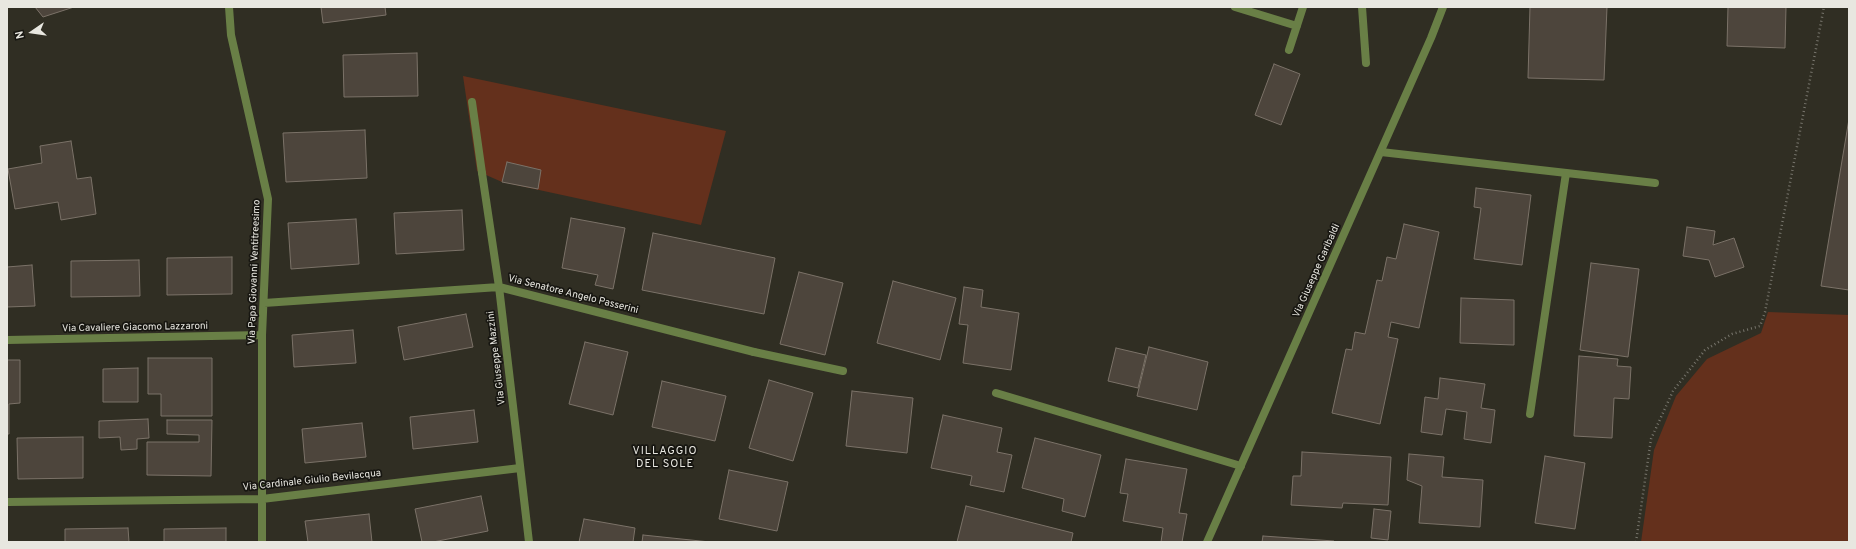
<!DOCTYPE html>
<html>
<head>
<meta charset="utf-8">
<style>
	body { margin:0 }
	#map { position:relative; width:1856px; height:549px; overflow:hidden; background:#302e23; font-family:Overpass,sans-serif }
	canvas { display:block }
	.frame { position:absolute; inset:0; border:8px solid #e8e7e0; pointer-events:none }
	.north { position:absolute; left:12px; top:12px; width:40px; height:40px; -webkit-text-stroke:3px #171611; paint-order:stroke; rotate:257deg; font-size:11px; font-weight:700; line-height:16px; text-align:center; color:#e8e7e0 }
	.north::after { content:''; display:block; margin:auto; width:14px; height:18px; background:#e8e7e0; clip-path:polygon(50% 0,100% 100%,50% 72%,0 100%) }
</style>
</head>
<body>
<div id="map">
<canvas width="1856" height="549"></canvas>
<div class="frame"></div>
<div class="north">N</div>
</div>
<script>
const context = document.querySelector('canvas').getContext('2d');
context.lineJoin = 'round';
function fillPath(path, color) {
  context.fillStyle = color;
  context.fill(path, 'evenodd');
}
function poly(rows) {
  const path = new Path2D();
  for (const r of rows) {
    path.moveTo(r[0], r[1]);
    for (let i = 2; i < r.length; i += 2) path.lineTo(r[i], r[i + 1]);
  }
  return path;
}
function trace(path, color, width, dash) {
  context.strokeStyle = color;
  context.lineWidth = width;
  context.lineCap = dash ? 'butt' : 'round';
  context.setLineDash(dash || []);
  context.stroke(path);
}
function write(font, color, halo, rows, align = 'center') {
  context.font = font + ' Overpass,sans-serif';
  context.lineWidth = 3.5;
  context.setLineDash([]);
  context.textBaseline = 'middle';
  context.strokeStyle = halo;
  context.fillStyle = color;
  for (const [text, x, y, turn = 0] of rows) {
    context.save();
    context.translate(x, y);
    context.rotate((+turn || 0) * Math.PI / 180);
    context.textAlign = isNaN(turn) ? turn : align;
    if (halo) context.strokeText(text, 0, 0);
    context.fillText(text, 0, 0);
    context.restore();
  }
}
const green = poly([
	[463,76,726,131,701,225,502,182,477,171],
	[1768,312,1849,315,1849,542,1641,542,1654,450,1676,396,1707,359,1761,333]
]);
const building = poly([
	[35,7,74,7,43,17,35,7],
	[321,7,385,7,386,15,323,23,321,7],
	[1530,7,1607,7,1604,80,1528,78,1530,7],
	[1728,7,1786,7,1785,48,1727,46,1728,7],
	[417,53,418,96,344,97,343,55,417,53],
	[1274,64,1300,74,1281,125,1255,115,1274,64],
	[1849,119,1849,290,1821,286,1849,119],
	[365,130,367,178,286,182,283,133,365,130],
	[71,141,77,179,91,177,96,214,61,220,58,202,15,209,8,169,42,163,40,146,71,141],
	[507,162,541,170,538,189,502,182,507,162],
	[1476,188,1531,195,1522,265,1474,259,1481,208,1474,207,1476,188],
	[462,210,464,250,396,254,394,213,462,210],
	[571,218,625,228,613,289,595,285,598,275,562,268,571,218],
	[356,219,359,264,291,269,288,223,356,219],
	[1404,224,1439,232,1419,328,1391,322,1388,337,1398,339,1380,424,1332,413,1346,349,1352,350,1355,332,1365,334,1377,280,1382,281,1387,257,1396,259,1404,224],
	[1687,227,1715,231,1713,245,1734,238,1744,267,1715,277,1709,260,1683,256,1687,227],
	[653,233,775,258,764,314,642,290,653,233],
	[232,257,232,294,167,295,167,258,232,257],
	[139,260,140,296,71,297,71,261,139,260],
	[1591,263,1639,269,1628,357,1580,350,1591,263],
	[32,265,35,306,7,307,7,267,32,265],
	[799,272,843,283,825,355,780,344,799,272],
	[893,281,956,298,940,360,877,343,893,281],
	[964,287,983,290,981,307,1019,313,1011,370,963,363,968,325,959,324,964,287],
	[1461,298,1514,300,1514,345,1460,343,1461,298],
	[466,314,473,347,404,360,398,327,466,314],
	[353,330,356,363,294,367,292,335,353,330],
	[585,342,628,352,613,415,569,404,585,342],
	[1149,347,1208,362,1197,410,1137,396,1149,347],
	[1116,348,1146,355,1138,388,1108,381,1116,348],
	[1579,356,1618,359,1617,366,1631,367,1629,399,1614,398,1612,438,1574,436,1579,356],
	[148,358,212,358,212,416,161,416,161,394,148,394,148,358],
	[7,360,20,360,20,403,9,404,9,434,7,434,7,360],
	[138,368,138,402,103,402,103,369,138,368],
	[1440,378,1485,384,1481,408,1495,410,1491,443,1464,439,1467,412,1446,409,1442,435,1421,432,1425,397,1438,399,1440,378],
	[769,380,813,393,793,461,749,448,769,380],
	[662,381,726,396,715,441,652,427,662,381],
	[852,391,913,398,907,453,846,446,852,391],
	[474,410,478,442,413,449,410,417,474,410],
	[943,415,1002,428,997,452,1012,455,1004,492,970,485,972,476,931,468,943,415],
	[148,419,149,438,137,439,137,449,121,450,120,437,99,438,99,421,148,419],
	[167,420,212,420,211,476,147,475,147,442,199,442,199,435,167,434,167,420],
	[362,423,366,457,305,463,302,429,362,423],
	[83,437,83,478,18,479,17,438,83,437],
	[1035,438,1101,455,1085,517,1062,511,1064,499,1022,488,1035,438],
	[1302,452,1391,457,1388,505,1343,503,1342,508,1291,505,1293,476,1301,476,1302,452],
	[1409,454,1444,457,1442,477,1483,480,1480,527,1419,523,1422,486,1407,480,1409,454],
	[1545,456,1585,463,1575,529,1535,523,1545,456],
	[1126,459,1187,469,1179,513,1187,514,1182,542,1161,542,1163,528,1123,521,1128,494,1120,493,1126,459],
	[729,470,788,482,777,531,719,519,729,470],
	[481,496,488,531,433,542,422,542,415,509,481,496],
	[966,506,1073,533,1071,542,957,542,966,506],
	[1374,509,1391,511,1388,540,1371,538,1374,509],
	[369,514,372,542,308,542,305,521,369,514],
	[584,519,635,528,633,542,579,542,584,519],
	[128,528,129,542,65,542,65,529,128,528],
	[226,528,226,542,164,542,164,529,226,528],
	[643,535,710,542,642,542,643,535],
	[1263,536,1334,541,1334,542,1262,542,1263,536]
]);
const path = poly([
	[1636,542,1651,439,1673,391,1705,350,1732,334,1760,326,1765,312,1824,7]
]);
const service = poly([
	[1235,7,1297,26],
	[1362,7,1366,63],
	[1289,50,1303,7],
	[472,102,482,173],
	[754,352,843,371]
]);
const minor = poly([
	[229,7,231,35,268,199,262,335,262,542],
	[1381,152,1655,183],
	[482,173,499,287,529,542],
	[264,303,499,287,754,352],
	[7,340,262,335],
	[996,393,1241,466],
	[1530,414,1566,173],
	[8,502,262,499,520,468]
]);
const tertiary = poly([
	[1207,542,1431,38,1443,7]
]);
const streetNames = [
	["Via Giuseppe Garibaldi",1317,271,-66],
	["Via Papa Giovanni Ventitreesimo",255,272,-88],
	["Via Senatore Angelo Passerini",573,295,14],
	["Via Cavaliere Giacomo Lazzaroni",135,328,-1],
	["Via Giuseppe Mazzini",497,358,-97],
	["Via Cardinale Giulio Bevilacqua",312,481,-6]
];
const neighbourhoodNames = [
	["VILLAGGIO",665,452],
	["DEL SOLE",665,465]
];
fillPath(green, '#64301c');
fillPath(building, '#4d453c');
trace(building, '#7b7268', 1);
trace(path, '#77756c', 2.5, [1, 3]);
trace(service, '#697f46', 8);
trace(minor, '#697f46', 8);
trace(tertiary, '#697f46', 8);
write('10px', '#e8e7e0', '#171611', streetNames);
context.letterSpacing = '1px';
write('11px', '#e8e7e0', '#171611', neighbourhoodNames);
context.letterSpacing = '0px';
</script>
</body>
</html>
